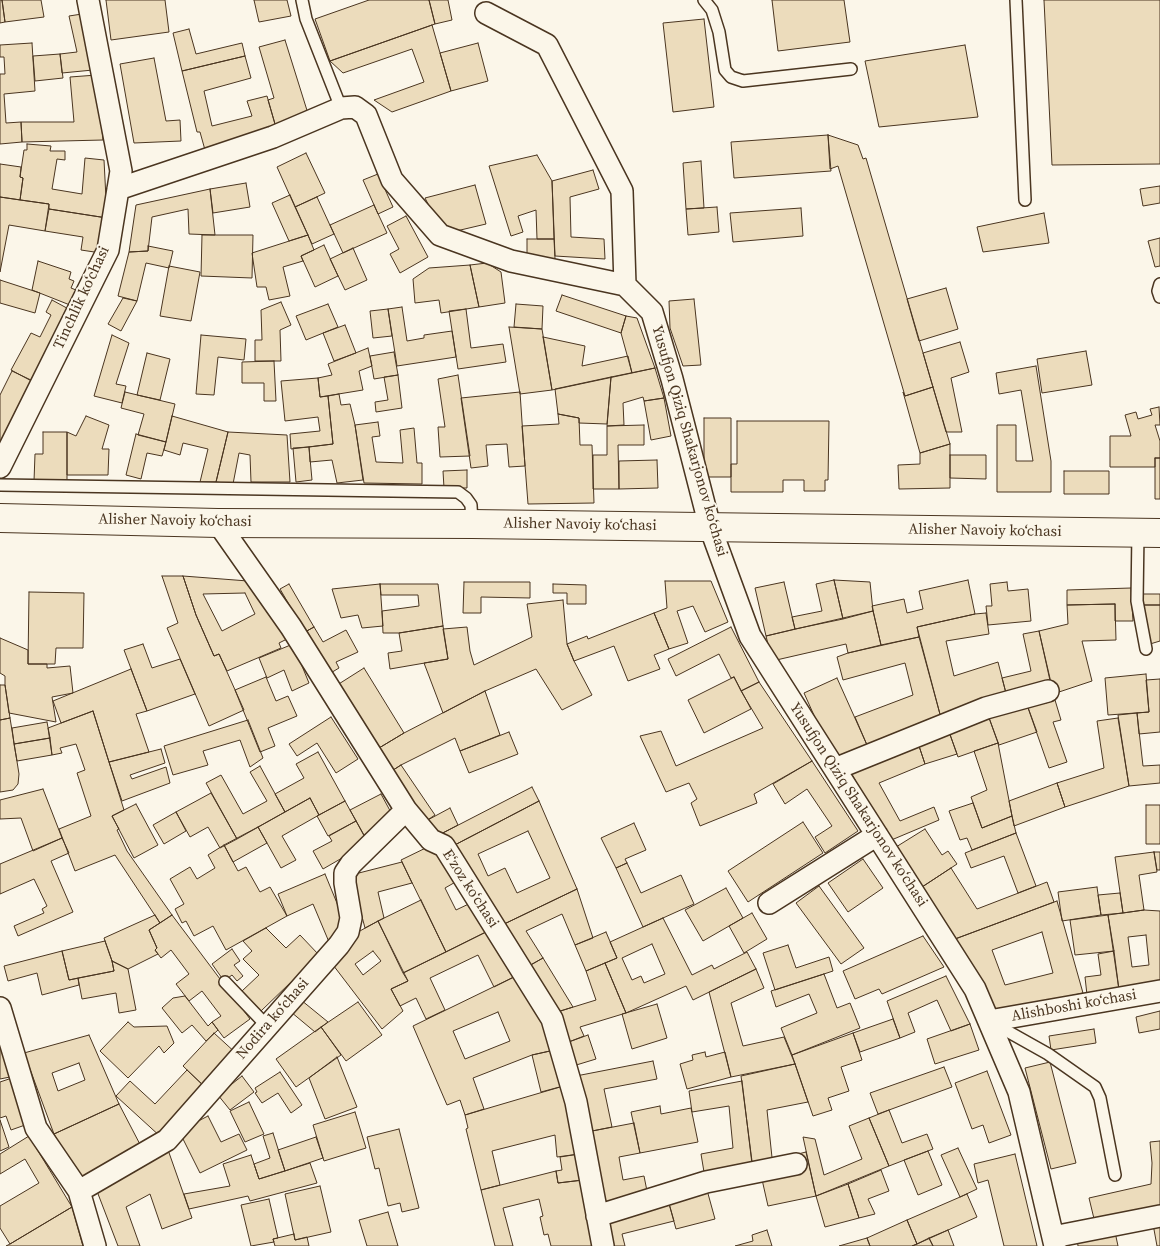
<!DOCTYPE html>
<html>
<head>
<meta charset="utf-8">
<style>
	body { margin:0 }
	canvas { display:block; background:#fbf6e9 }
</style>
</head>
<body>
<canvas width="1160" height="1246"></canvas>
<script>
const context = document.querySelector('canvas').getContext('2d');
context.lineJoin = 'round';
function fillPath(path, color) {
  context.fillStyle = color;
  context.fill(path, 'evenodd');
}
function poly(rows) {
  const path = new Path2D();
  for (const r of rows) {
    path.moveTo(r[0], r[1]);
    for (let i = 2; i < r.length; i += 2) path.lineTo(r[i], r[i + 1]);
  }
  return path;
}
function trace(path, color, width, dash) {
  context.strokeStyle = color;
  context.lineWidth = width;
  context.lineCap = dash ? 'butt' : 'round';
  context.setLineDash(dash || []);
  context.stroke(path);
}
function write(font, color, halo, rows, align = 'center') {
  context.font = font + ' "Source Serif 4",serif';
  context.lineWidth = 4;
  context.setLineDash([]);
  context.textBaseline = 'middle';
  context.strokeStyle = halo;
  context.fillStyle = color;
  for (const [text, x, y, turn = 0] of rows) {
    context.save();
    context.translate(x, y);
    context.rotate((+turn || 0) * Math.PI / 180);
    context.textAlign = isNaN(turn) ? turn : align;
    if (halo) context.strokeText(text, 0, 0);
    context.fillText(text, 0, 0);
    context.restore();
  }
}
const building = poly([
	[0,0,2,0,5,22,0,23,0,0],
	[2,0,41,0,44,17,5,22,2,0],
	[106,0,165,0,169,32,111,40,106,0],
	[254,0,287,0,291,16,259,22,254,0],
	[369,0,429,0,435,24,330,61,315,19,369,0],
	[429,0,448,0,452,20,435,24,429,0],
	[772,0,844,0,850,42,778,51,772,0],
	[1044,0,1160,0,1160,164,1052,165,1044,0],
	[82,14,93,70,62,73,60,54,77,52,69,16,82,14],
	[704,19,714,107,673,112,663,23,704,19],
	[432,25,451,91,392,112,374,100,424,82,412,49,343,73,330,61,432,25],
	[189,29,196,54,242,43,245,56,182,71,173,33,189,29],
	[285,40,310,120,277,131,268,100,274,98,259,47,285,40],
	[32,43,35,91,4,94,6,123,21,122,22,142,0,144,0,74,5,74,4,57,0,57,0,45,32,43],
	[478,43,488,81,451,91,440,53,478,43],
	[965,45,978,117,879,127,865,61,965,45],
	[60,54,63,78,35,81,33,56,60,54],
	[245,56,251,78,204,91,212,126,252,116,247,101,267,96,277,131,205,150,200,132,197,132,182,71,245,56],
	[154,58,166,121,180,120,181,141,134,143,120,64,154,58],
	[97,75,103,140,22,142,21,122,74,122,70,77,97,75],
	[828,135,858,145,863,159,866,158,933,387,905,396,838,166,830,169,828,135],
	[828,135,831,171,734,178,731,142,828,135],
	[27,144,51,146,50,151,65,151,65,160,57,159,52,189,82,194,85,158,104,160,107,218,49,209,49,204,20,200,23,178,20,177,24,150,27,150,27,144],
	[306,153,325,193,295,207,277,167,306,153],
	[537,155,552,181,554,239,537,239,536,210,518,216,523,232,511,236,489,166,537,155],
	[701,161,704,208,686,209,683,163,701,161],
	[0,164,21,167,20,177,23,178,20,200,0,197,0,164],
	[593,170,599,189,570,197,571,237,604,239,605,259,555,256,552,181,593,170],
	[378,174,393,207,378,214,363,180,378,174],
	[246,183,250,207,213,213,210,189,246,183],
	[475,185,486,224,452,232,434,216,425,198,475,185],
	[1160,186,1160,203,1143,206,1140,189,1160,186],
	[210,189,215,235,189,234,188,209,152,217,148,251,129,252,136,205,210,189],
	[290,195,308,235,289,241,272,203,290,195],
	[0,197,49,204,45,231,9,225,0,272,0,197],
	[317,197,334,234,312,244,295,207,317,197],
	[374,205,387,233,343,253,330,225,374,205],
	[717,207,719,232,688,235,686,209,717,207],
	[801,208,803,236,733,242,730,213,801,208],
	[49,209,107,218,101,253,81,250,83,237,45,231,49,209],
	[1044,213,1049,243,983,252,977,227,1044,213],
	[406,216,428,257,400,273,390,254,399,249,387,226,406,216],
	[202,235,253,235,252,278,201,276,202,235],
	[308,235,314,250,301,256,303,261,283,267,290,296,269,300,266,287,257,287,252,253,308,235],
	[1160,238,1160,266,1155,267,1148,241,1160,238],
	[527,239,554,239,555,259,527,259,527,239],
	[324,245,338,276,315,287,301,256,324,245],
	[148,246,173,251,169,268,146,263,137,301,118,296,129,252,148,251,148,246],
	[353,248,367,280,345,290,330,259,353,248],
	[38,261,71,272,69,279,74,281,71,288,81,292,75,307,32,290,38,261],
	[487,263,501,272,505,303,479,307,470,265,487,263],
	[470,265,479,307,441,313,439,300,415,303,413,279,429,268,470,265],
	[169,266,200,272,191,321,160,316,169,266],
	[0,280,40,293,35,313,0,303,0,280],
	[946,288,958,329,919,341,907,299,946,288],
	[562,295,626,316,621,333,556,311,562,295],
	[123,298,137,301,121,331,108,324,123,298],
	[694,299,701,365,683,366,670,328,669,301,694,299],
	[52,300,76,313,39,385,11,370,31,333,40,337,51,315,46,312,52,300],
	[281,302,291,325,280,330,281,361,255,361,255,340,262,340,261,310,281,302],
	[328,304,338,327,306,340,296,316,328,304],
	[516,304,543,306,542,329,514,327,516,304],
	[402,307,407,341,424,338,424,335,452,331,456,357,397,366,388,309,402,307],
	[388,309,392,336,373,338,370,311,388,309],
	[466,309,471,348,503,344,506,362,458,369,449,311,466,309],
	[626,316,637,318,655,368,632,373,621,333,626,316],
	[345,325,356,353,334,361,323,333,345,325],
	[509,327,542,329,552,390,520,394,509,327],
	[112,335,129,343,116,384,126,386,122,403,94,396,112,335],
	[201,335,246,339,244,360,218,357,214,395,196,394,201,335],
	[543,337,585,346,582,366,628,356,632,373,552,390,543,337],
	[960,342,969,372,951,378,962,432,946,432,923,353,960,342],
	[368,348,372,366,359,371,363,390,320,397,318,378,332,375,328,364,368,348],
	[1086,351,1092,385,1042,393,1037,359,1086,351],
	[394,352,398,375,374,379,370,356,394,352],
	[147,353,170,359,160,400,137,395,147,353],
	[274,361,276,401,264,401,264,383,242,383,242,362,274,361],
	[1036,366,1051,461,1051,492,997,492,997,425,1016,425,1016,461,1033,461,1021,390,999,394,996,373,1036,366],
	[655,368,664,398,644,401,643,397,623,403,624,425,607,426,611,377,655,368],
	[12,371,33,381,0,444,0,395,12,371],
	[398,375,402,408,376,412,375,402,388,400,384,377,398,375],
	[458,375,470,456,440,457,438,427,445,427,438,379,458,375],
	[611,377,607,424,579,423,579,418,558,414,555,389,611,377],
	[318,378,320,397,328,396,333,444,291,449,290,434,320,431,318,417,285,421,281,381,318,378],
	[933,387,950,444,920,453,903,392,905,396,933,387],
	[125,392,175,404,166,442,138,435,144,414,121,408,125,392],
	[520,392,525,466,509,467,507,444,486,445,488,466,471,468,461,398,520,392],
	[339,394,341,405,350,404,355,425,363,480,337,483,332,460,310,462,309,447,333,444,328,396,339,394],
	[664,398,671,436,651,440,644,401,664,398],
	[1159,407,1160,425,1155,425,1160,441,1160,458,1155,458,1155,467,1110,467,1110,436,1131,436,1125,415,1136,412,1138,419,1152,415,1150,409,1159,407],
	[558,414,579,418,580,445,592,445,594,503,528,504,522,426,559,424,558,414],
	[86,416,109,425,102,449,109,449,108,475,67,475,67,432,76,436,86,416],
	[172,416,228,432,216,482,200,482,208,449,183,443,180,455,164,450,172,416],
	[704,418,731,418,731,477,704,477,704,418],
	[737,421,829,421,828,480,825,480,825,491,804,491,804,480,783,480,783,492,731,492,731,464,737,464,737,421],
	[378,422,380,436,372,437,376,462,403,463,400,430,414,428,417,463,422,463,422,484,364,483,355,425,378,422],
	[644,425,644,445,618,445,619,489,593,489,593,455,607,455,607,426,644,425],
	[43,432,67,432,67,482,34,481,35,454,43,454,43,432],
	[228,432,287,435,290,482,251,482,250,455,239,453,233,484,216,482,228,432],
	[136,434,166,442,162,456,147,453,141,479,126,475,136,434],
	[950,444,950,488,899,489,898,465,920,464,920,453,950,444],
	[309,447,312,480,296,482,293,448,309,447],
	[950,455,986,455,986,479,950,478,950,455],
	[1155,458,1160,458,1160,499,1155,499,1155,458],
	[657,460,658,488,619,489,619,461,657,460],
	[467,470,467,488,444,488,443,471,467,470],
	[1064,471,1109,471,1109,494,1064,494,1064,471],
	[162,576,183,576,196,615,214,656,219,654,244,710,209,726,167,628,178,623,162,576],
	[183,576,261,582,289,638,279,643,281,648,227,671,219,654,214,656,196,615,183,576],
	[245,593,255,614,222,631,203,594,245,593],
	[834,580,843,619,795,629,792,617,822,611,816,584,834,580],
	[834,580,870,582,873,611,843,619,834,580],
	[968,580,975,614,917,627,919,637,881,645,872,606,904,599,907,613,923,609,919,591,968,580],
	[665,581,711,581,728,622,705,632,693,606,677,611,688,643,669,649,654,613,667,608,665,581],
	[464,582,530,582,530,598,481,597,481,613,463,613,464,582],
	[784,582,795,629,766,636,755,588,784,582],
	[1007,582,1008,591,1028,589,1031,621,988,625,986,606,992,606,990,584,1007,582],
	[289,584,314,627,305,632,280,589,289,584],
	[380,584,383,626,362,628,358,615,341,618,332,589,380,584],
	[380,584,438,584,443,626,399,633,383,633,382,611,419,606,418,595,381,595,380,584],
	[553,584,586,585,586,604,567,604,567,593,553,593,553,584],
	[1131,588,1133,621,1115,621,1115,604,1067,605,1067,590,1131,588],
	[29,592,84,593,83,648,56,648,55,664,28,664,29,592],
	[1142,594,1160,594,1160,605,1142,605,1142,594],
	[563,600,567,644,574,661,592,695,562,710,536,669,485,691,443,713,424,663,448,659,443,629,467,627,470,651,474,665,532,637,527,604,563,600],
	[1115,604,1116,640,1082,641,1092,681,1053,694,1039,631,1068,624,1067,605,1115,604],
	[1142,605,1160,605,1160,641,1150,644,1142,605],
	[873,611,881,645,848,653,846,644,772,661,766,636,873,611],
	[654,613,669,649,654,655,660,669,628,681,614,646,574,661,567,644,587,636,588,639,654,613],
	[986,613,989,634,946,641,954,676,998,662,1007,697,941,718,917,627,975,614,986,613],
	[443,626,448,659,390,669,388,653,402,651,399,633,443,626],
	[314,627,323,642,346,630,358,652,336,662,339,668,329,674,305,632,314,627],
	[731,627,759,682,741,691,734,677,731,678,719,654,676,676,668,659,731,627],
	[1039,631,1052,687,1007,697,1002,678,1031,671,1023,634,1039,631],
	[919,637,941,718,867,745,855,717,913,695,905,663,843,680,837,657,848,653,919,637],
	[0,638,28,650,28,664,47,664,47,668,70,666,73,693,52,697,56,722,9,713,5,685,5,676,0,673,0,638],
	[143,644,152,668,180,659,195,694,147,711,124,650,143,644],
	[293,644,309,683,292,691,284,670,267,678,259,658,293,644],
	[364,668,404,733,374,751,334,687,364,668],
	[131,669,147,711,136,714,149,752,109,762,93,711,61,723,53,701,131,669],
	[1146,674,1149,712,1108,715,1105,678,1146,674],
	[266,677,276,701,288,696,297,716,268,728,275,746,260,752,235,690,266,677],
	[734,677,751,709,704,733,688,700,734,677],
	[837,678,867,745,834,760,804,693,837,678],
	[1160,679,1160,732,1139,734,1137,713,1149,712,1146,680,1160,679],
	[759,682,812,761,754,794,757,803,700,826,691,803,697,799,689,783,666,792,640,736,661,731,676,766,763,728,741,691,759,682],
	[0,685,5,685,10,718,0,720,0,685],
	[485,691,500,735,460,751,455,738,401,765,387,774,374,751,404,733,485,691],
	[1045,699,1046,703,1055,700,1061,720,1053,722,1067,762,1049,768,1027,705,1045,699],
	[1026,702,1037,732,999,745,988,715,1026,702],
	[93,711,124,810,112,816,119,829,117,830,127,851,172,915,160,923,115,855,75,871,59,829,91,816,77,773,85,770,76,744,60,748,62,753,52,755,48,728,93,711],
	[1137,713,1143,766,1160,765,1160,783,1129,786,1118,715,1137,713],
	[988,715,998,743,958,757,948,729,988,715],
	[331,717,358,759,336,773,317,743,297,756,289,744,331,717],
	[10,718,19,774,18,784,13,790,0,792,0,720,10,718],
	[1118,718,1129,786,1065,807,1057,783,1104,768,1097,721,1118,718],
	[248,720,263,758,250,767,240,740,203,751,208,765,173,775,164,746,248,720],
	[47,722,50,738,14,744,12,728,47,722],
	[948,729,957,754,925,764,917,740,948,729],
	[509,732,518,754,469,773,460,751,509,732],
	[50,738,52,755,17,761,14,744,50,738],
	[917,740,925,764,879,783,900,821,934,807,939,820,889,841,849,769,917,740],
	[998,743,1012,816,982,828,971,797,987,790,974,751,998,743],
	[161,749,165,763,130,775,132,779,166,767,170,783,122,801,109,762,161,749],
	[318,752,345,801,319,815,310,798,285,812,275,794,304,778,296,764,318,752],
	[812,761,858,831,825,853,815,837,832,826,807,789,785,804,773,784,812,761],
	[401,765,435,815,420,825,387,774,401,765],
	[260,766,285,812,237,839,206,783,221,775,243,814,267,801,250,772,260,766],
	[1057,783,1065,807,1014,826,1009,801,1057,783],
	[532,787,539,801,449,848,437,836,532,787],
	[43,789,62,838,33,851,21,818,0,819,0,800,43,789],
	[211,793,237,839,220,848,208,827,190,837,176,812,211,793],
	[381,794,394,818,364,835,350,810,381,794],
	[310,798,319,815,282,836,296,860,281,868,258,827,310,798],
	[345,801,356,821,328,836,317,816,345,801],
	[539,801,577,889,500,926,449,848,539,801],
	[528,831,550,878,517,893,505,868,488,876,478,854,528,831],
	[973,803,982,828,1012,816,1016,833,972,850,967,838,960,840,949,811,973,803],
	[136,804,158,845,134,858,112,816,136,804],
	[1146,805,1160,805,1160,844,1146,844,1146,805],
	[450,808,458,825,433,838,424,822,450,808],
	[176,812,186,831,164,844,153,825,176,812],
	[356,821,368,843,323,869,313,851,332,841,329,836,356,821],
	[803,822,823,853,748,902,728,871,803,822],
	[634,823,646,850,625,859,627,863,616,868,601,838,634,823],
	[258,827,267,843,233,862,224,845,258,827],
	[925,829,942,855,948,851,957,864,922,887,896,847,925,829],
	[1016,833,1036,886,1018,893,1004,856,971,868,965,853,1016,833],
	[62,838,69,853,51,861,73,912,18,936,14,926,44,913,42,909,47,906,34,879,0,894,0,864,62,838],
	[436,843,459,880,445,888,456,910,475,901,494,928,446,952,401,860,436,843],
	[224,845,238,871,246,867,260,892,270,887,287,916,226,950,213,926,194,936,186,921,182,923,175,909,184,904,170,879,190,867,197,879,215,868,208,855,224,845],
	[1154,852,1160,852,1160,870,1157,870,1154,852],
	[1154,852,1157,872,1139,875,1144,910,1123,913,1115,857,1154,852],
	[863,859,883,888,848,912,828,883,863,859],
	[402,862,412,883,378,892,384,918,365,928,351,875,402,862],
	[627,863,641,893,681,875,694,904,643,927,616,868,627,863],
	[951,868,977,909,1047,882,1054,902,955,939,922,887,951,868],
	[325,874,346,925,329,942,313,904,287,916,278,894,325,874],
	[819,886,864,948,841,964,796,903,819,886],
	[1097,887,1101,915,1062,921,1058,892,1097,887],
	[726,888,743,918,703,941,685,910,726,888],
	[577,889,593,938,575,945,562,914,526,931,543,958,527,967,500,926,577,889],
	[1120,893,1123,913,1101,915,1098,895,1120,893],
	[421,900,446,952,403,973,378,921,421,900],
	[1057,901,1083,993,994,1013,955,939,1057,901],
	[1042,932,1053,973,1005,985,992,950,1042,932],
	[1144,910,1160,911,1160,981,1119,990,1108,915,1144,910],
	[1146,935,1149,965,1132,967,1128,937,1146,935],
	[752,913,767,939,744,953,729,926,752,913],
	[155,915,160,923,149,930,157,948,155,950,158,954,128,969,112,961,104,938,155,915],
	[172,915,250,1019,224,1038,212,1022,221,1016,202,991,189,1001,176,984,189,974,171,950,161,958,155,950,157,948,149,930,172,915],
	[1108,915,1114,951,1075,955,1070,920,1108,915],
	[663,918,692,975,712,965,714,969,747,952,756,969,693,1000,686,986,626,1013,605,963,617,958,610,942,663,918],
	[652,944,665,974,644,983,641,976,632,980,622,958,652,944],
	[378,921,408,981,391,989,403,1011,382,1029,330,961,349,937,378,921],
	[373,951,381,961,363,975,355,964,373,951],
	[266,928,286,948,300,935,319,955,261,1011,242,991,259,975,243,959,252,951,243,941,266,928],
	[494,928,522,973,494,987,478,955,430,978,445,1010,426,1019,416,998,400,1006,391,989,408,981,403,973,494,928],
	[606,932,617,958,586,971,575,945,606,932],
	[923,936,944,967,882,994,879,989,855,999,843,971,923,936],
	[105,941,112,961,114,971,69,980,62,951,105,941],
	[788,945,796,968,829,957,833,971,775,990,763,953,788,945],
	[232,949,240,961,234,965,243,976,237,981,232,975,224,981,212,964,232,949],
	[62,951,69,980,78,978,79,985,42,995,37,973,8,981,4,966,62,951],
	[1114,951,1119,990,1087,995,1085,977,1101,975,1098,954,1114,951],
	[543,958,573,1007,554,1013,527,967,543,958],
	[112,961,128,969,136,1010,119,1013,116,993,82,999,78,978,114,971,112,961],
	[605,963,626,1013,580,1027,584,1036,566,1043,554,1013,596,1000,586,971,605,963],
	[756,969,764,988,731,1003,743,1046,784,1037,795,1064,731,1077,709,992,756,969],
	[522,973,559,1049,532,1055,473,1078,484,1109,465,1115,460,1100,447,1105,413,1026,522,973],
	[498,1012,510,1041,465,1059,453,1031,498,1012],
	[824,974,837,1008,850,1003,860,1028,792,1055,781,1028,817,1013,809,994,776,1007,771,991,824,974],
	[946,976,970,1024,951,1031,937,1000,908,1013,915,1032,900,1038,887,1001,946,976],
	[185,996,208,1026,212,1022,218,1030,206,1041,192,1025,182,1033,162,1008,173,998,185,996],
	[301,1000,328,1022,315,1032,291,1012,301,1000],
	[358,1002,382,1035,346,1061,321,1027,358,1002],
	[657,1004,667,1038,632,1049,622,1014,657,1004],
	[1160,1011,1160,1029,1139,1033,1136,1017,1160,1011],
	[893,1019,900,1038,860,1052,853,1033,893,1019],
	[128,1022,134,1027,167,1026,174,1043,164,1053,159,1046,128,1078,100,1051,128,1022],
	[970,1024,979,1050,935,1064,927,1039,970,1024],
	[321,1027,341,1055,296,1087,276,1059,321,1027],
	[1094,1029,1096,1043,1051,1050,1049,1036,1094,1029],
	[214,1033,238,1055,207,1089,183,1066,214,1033],
	[853,1033,862,1060,841,1067,849,1091,828,1098,832,1110,813,1116,792,1055,853,1033],
	[89,1035,119,1104,54,1134,24,1053,89,1035],
	[79,1063,85,1080,58,1091,52,1073,79,1063],
	[588,1035,596,1059,573,1066,566,1043,588,1035],
	[0,1044,10,1077,0,1079,0,1044],
	[559,1049,567,1085,541,1092,532,1055,559,1049],
	[705,1052,706,1057,725,1052,731,1077,687,1089,680,1064,693,1060,692,1055,705,1052],
	[337,1057,357,1107,325,1119,309,1078,337,1057],
	[653,1061,657,1079,604,1089,612,1127,587,1132,576,1076,653,1061],
	[1050,1062,1076,1163,1051,1169,1025,1068,1050,1062],
	[795,1064,808,1102,767,1110,773,1167,753,1169,741,1076,795,1064],
	[944,1067,952,1087,878,1114,870,1093,944,1067],
	[187,1070,207,1089,162,1138,116,1096,130,1081,155,1104,187,1070],
	[987,1071,1011,1135,989,1143,983,1125,972,1129,955,1083,987,1071],
	[280,1072,302,1105,291,1113,278,1093,262,1103,255,1093,257,1092,255,1088,280,1072],
	[242,1076,254,1092,230,1110,218,1095,242,1076],
	[12,1078,28,1124,11,1130,6,1116,0,1118,0,1082,12,1078],
	[742,1081,752,1164,704,1172,701,1154,733,1148,729,1106,692,1112,689,1091,742,1081],
	[567,1085,579,1154,557,1157,555,1135,492,1151,500,1185,481,1190,466,1129,468,1128,465,1115,567,1085],
	[249,1102,264,1134,245,1142,230,1111,249,1102],
	[119,1104,144,1152,81,1184,54,1134,119,1104],
	[660,1106,661,1114,691,1108,698,1142,640,1153,631,1112,660,1106],
	[889,1110,902,1143,927,1134,933,1149,889,1166,869,1118,889,1110],
	[355,1112,366,1148,324,1161,313,1125,355,1112],
	[208,1116,221,1142,239,1134,247,1150,200,1173,179,1131,208,1116],
	[869,1118,889,1166,816,1196,803,1137,815,1139,824,1175,862,1159,849,1126,869,1118],
	[0,1120,9,1147,0,1151,0,1120],
	[634,1123,640,1153,619,1157,623,1180,644,1176,648,1196,600,1207,587,1132,634,1123],
	[399,1129,419,1208,402,1212,400,1203,388,1206,379,1168,375,1169,367,1137,399,1129],
	[273,1133,285,1171,259,1179,254,1164,270,1158,263,1136,273,1133],
	[29,1136,72,1207,10,1244,0,1228,0,1206,39,1183,25,1159,0,1174,0,1154,29,1136],
	[316,1137,323,1158,285,1171,278,1150,316,1137],
	[1160,1141,1160,1212,1096,1227,1089,1198,1151,1184,1152,1163,1150,1142,1160,1141],
	[167,1147,192,1218,162,1229,150,1194,126,1207,140,1246,118,1246,95,1186,167,1147],
	[958,1148,977,1189,960,1197,941,1155,958,1148],
	[928,1151,942,1185,918,1195,904,1160,928,1151],
	[806,1152,816,1196,768,1206,761,1175,798,1154,806,1152],
	[579,1154,583,1180,558,1183,556,1171,562,1170,560,1157,579,1154],
	[1015,1154,1037,1246,1004,1246,988,1180,978,1183,974,1164,1015,1154],
	[251,1155,259,1179,310,1163,317,1183,250,1201,248,1196,189,1209,184,1194,230,1186,223,1164,251,1155],
	[881,1170,889,1191,868,1199,875,1214,859,1218,848,1184,881,1170],
	[556,1171,558,1183,583,1180,600,1246,551,1246,548,1234,544,1235,540,1217,543,1216,539,1199,503,1208,513,1246,495,1246,481,1190,556,1171],
	[848,1184,859,1218,825,1227,816,1196,848,1184],
	[320,1186,331,1232,295,1240,285,1194,320,1186],
	[707,1190,715,1219,676,1229,668,1200,707,1190],
	[967,1194,977,1217,917,1244,907,1220,967,1194],
	[269,1199,278,1238,273,1239,274,1242,251,1246,241,1205,269,1199],
	[668,1200,674,1221,622,1234,625,1246,607,1246,601,1221,668,1200],
	[72,1207,83,1246,6,1246,10,1244,72,1207],
	[388,1212,398,1246,367,1246,359,1220,388,1212],
	[907,1220,917,1244,912,1246,870,1246,867,1238,907,1220],
	[1160,1223,1160,1246,1157,1246,1153,1224,1160,1223],
	[767,1230,772,1246,735,1246,753,1241,752,1235,767,1230],
	[948,1230,954,1246,933,1246,929,1238,948,1230],
	[1115,1232,1118,1246,1078,1246,1077,1239,1115,1232],
	[294,1234,295,1240,307,1237,309,1246,275,1246,273,1239,294,1234],
	[867,1238,870,1246,839,1246,867,1238],
	[929,1238,933,1246,912,1246,917,1244,929,1238]
]);
const lane = poly([
	[302,0,306,19,341,108],
	[704,0,712,10,719,32,725,70,731,77,743,81,851,69],
	[1016,0,1025,200],
	[1160,284,1158,291,1160,297],
	[0,485,458,492,466,498,471,505,472,524],
	[1138,532,1137,601,1146,649],
	[225,982,267,1026],
	[991,1022,1048,1054,1095,1087,1100,1098,1115,1175]
]);
const street = poly([
	[486,13,547,45,622,191,625,285],
	[118,189,273,137,341,108,355,107,366,115,392,180,440,235,511,261,625,285,652,312,672,379,710,527,750,636,975,989,1019,1092,1055,1246],
	[0,467,108,250,121,171,88,0],
	[218,523,291,627,406,810,431,840,444,846,552,1019,576,1102,603,1246],
	[835,769,986,708,1048,691],
	[769,903,877,835],
	[0,1008,36,1128,79,1191,95,1246],
	[989,1021,1160,991],
	[79,1191,167,1140,339,945,348,932,351,918,345,883,345,873,351,864,406,810],
	[597,1216,706,1182,796,1164],
	[1053,1237,1160,1216]
]);
const primary = poly([
	[0,518,218,523,472,524,1160,533]
]);
const streetNames = [
	["Tinchlik koʻchasi",82,298,-65],
	["Yusufjon Qiziq Shakarjonov koʻchasi",689,441,74],
	["Alisher Navoiy koʻchasi",175,521,1],
	["Alisher Navoiy koʻchasi",580,525,1],
	["Alisher Navoiy koʻchasi",985,531,1],
	["Yusufjon Qiziq Shakarjonov koʻchasi",858,805,57],
	["Eʻzoz koʻchasi",470,889,57],
	["Alishboshi koʻchasi",1074,1006,-10],
	["Nodira koʻchasi",273,1019,-49]
];
fillPath(building, '#ecdcbc');
trace(building, '#4a3520', 1);
trace(lane, '#4a3520', 14);
trace(street, '#4a3520', 24);
trace(primary, '#4a3520', 30);
trace(lane, '#fbf6e9', 11);
trace(street, '#fbf6e9', 21);
trace(primary, '#fbf6e9', 28);
write('15px', '#4a3520', '#fbf6e9', streetNames);
</script>
</body>
</html>
